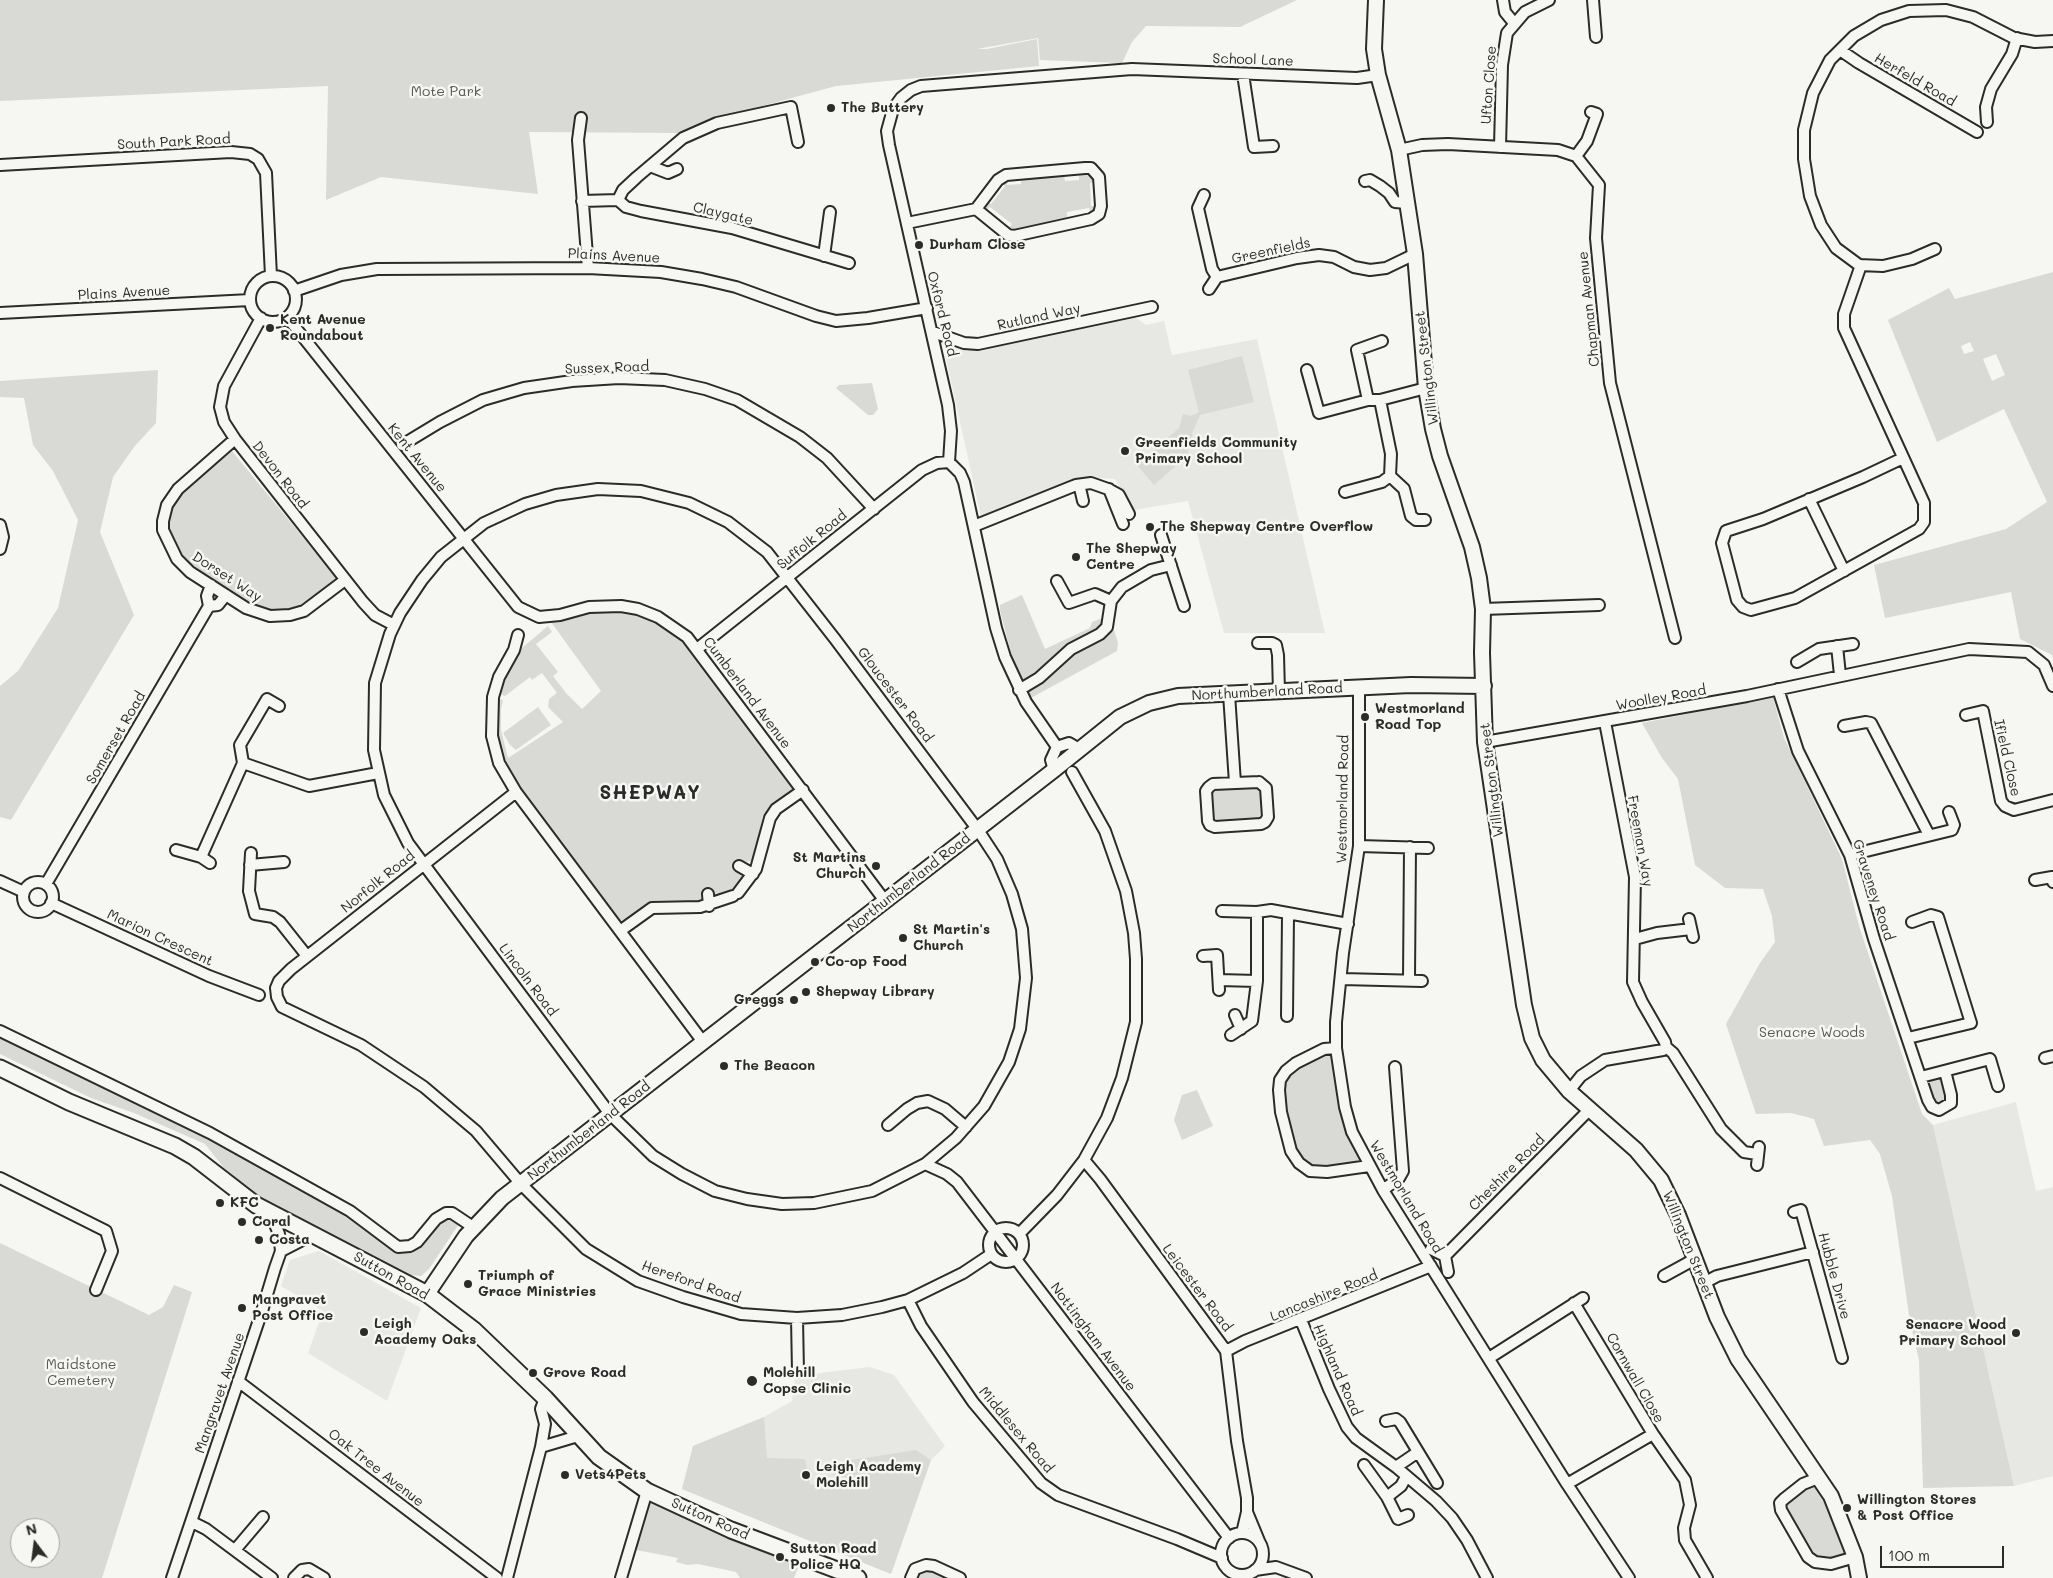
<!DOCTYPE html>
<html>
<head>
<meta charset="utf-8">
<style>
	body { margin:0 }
	#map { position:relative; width:2053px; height:1578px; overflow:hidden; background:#f6f6f2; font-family:Mali,sans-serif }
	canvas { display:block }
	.north { position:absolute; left:10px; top:1518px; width:50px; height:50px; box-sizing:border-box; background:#f6f6f2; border:1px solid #a5a5a2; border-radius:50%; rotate:345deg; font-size:14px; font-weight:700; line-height:20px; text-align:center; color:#2b2b2b }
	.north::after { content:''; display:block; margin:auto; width:18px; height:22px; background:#2b2b2b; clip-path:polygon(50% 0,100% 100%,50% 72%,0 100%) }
	.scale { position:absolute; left:1880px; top:1546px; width:124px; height:22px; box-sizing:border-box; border:2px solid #2b2b2b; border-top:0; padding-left:6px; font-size:15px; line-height:18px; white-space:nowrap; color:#2b2b2b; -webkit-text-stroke:4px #f6f6f2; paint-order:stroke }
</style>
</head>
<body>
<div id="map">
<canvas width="2053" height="1578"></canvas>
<div class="north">N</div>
<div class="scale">100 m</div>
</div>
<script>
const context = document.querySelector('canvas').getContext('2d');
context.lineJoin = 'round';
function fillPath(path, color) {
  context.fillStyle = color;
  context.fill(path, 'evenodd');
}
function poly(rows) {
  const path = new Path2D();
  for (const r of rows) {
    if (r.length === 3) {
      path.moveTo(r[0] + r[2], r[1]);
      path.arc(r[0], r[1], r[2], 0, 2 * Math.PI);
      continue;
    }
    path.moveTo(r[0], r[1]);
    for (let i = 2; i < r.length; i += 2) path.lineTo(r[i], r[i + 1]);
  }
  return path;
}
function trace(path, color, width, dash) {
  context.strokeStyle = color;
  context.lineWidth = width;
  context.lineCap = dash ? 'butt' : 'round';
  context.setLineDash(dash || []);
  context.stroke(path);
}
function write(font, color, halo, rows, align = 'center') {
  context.font = font + ' Mali,sans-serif';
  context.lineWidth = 5;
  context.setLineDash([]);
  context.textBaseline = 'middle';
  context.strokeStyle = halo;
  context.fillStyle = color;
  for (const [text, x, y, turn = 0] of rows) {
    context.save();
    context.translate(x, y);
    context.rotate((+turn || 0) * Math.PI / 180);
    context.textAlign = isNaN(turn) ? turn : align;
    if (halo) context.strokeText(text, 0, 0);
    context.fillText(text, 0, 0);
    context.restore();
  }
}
const built = poly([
	[1133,316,1146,325,1164,321,1172,355,1257,339,1325,633,1224,633,1188,501,1133,510,1115,479,1085,477,981,517,945,354,948,348,954,345,974,349,991,347],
	[2016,1102,2036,1191,2053,1187,2053,1476,2014,1486,1933,1125],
	[319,1251,421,1308,387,1401,308,1353,323,1311,281,1286,290,1260],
	[870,1367,894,1375,945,1446,931,1460,891,1574,682,1489,693,1446,764,1417,792,1401,795,1376]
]);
const green = poly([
	[0,0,1297,0,1240,27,1146,26,1132,42,1122,63,1040,60,1038,38,977,49,987,49,1037,39,1039,66,836,86,718,118,681,133,529,132,538,194,381,177,326,200,328,86,0,101],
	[1091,172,1096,182,1090,183,1091,206,1098,206,1091,215,1089,208,1067,212,1067,217,1023,227,1024,230,1013,232,1008,229,1012,224,990,207,985,213,983,208,985,200,991,204,1005,186,1000,182,1006,178,1007,185,1021,184,1021,179,1064,176,1065,181,1079,180,1079,173],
	[2053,272,2053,658,2052,655,2020,639,2011,592,1885,618,1874,565,2006,529,2047,502,2004,409,1937,442,1888,320,1949,288,1955,299],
	[1970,342,1974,351,1964,354,1961,346],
	[1996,354,2005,375,1992,381,1983,359],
	[1242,356,1254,402,1200,415,1192,433,1193,444,1188,450,1188,455,1154,485,1137,465,1179,428,1183,414,1191,416,1199,412,1188,370],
	[158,370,156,423,134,447,113,477,100,532,134,615,11,820,0,817,0,686,18,671,58,608,78,520,53,471,33,445,24,398,0,397,0,381],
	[872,383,878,409,873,415,868,415,836,388,839,385],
	[232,451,338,580,299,606,285,611,269,612,248,606,220,589,184,561,169,534,168,520,173,505,183,491],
	[1022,595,1045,649,1090,628,1092,622,1105,617,1111,620,1118,643,1117,651,1029,699,1015,669,1000,610,1000,605],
	[600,609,623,610,636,614,651,619,674,633,689,647,793,785,791,791,767,810,763,816,753,861,743,862,740,868,745,874,744,878,732,891,720,898,714,898,708,891,703,893,701,902,695,904,652,903,642,907,625,920,617,920,510,777,497,750,496,698,503,700,501,709,501,730,508,758,563,722,548,707,549,699,557,693,542,673,532,680,530,677,505,696,499,694,512,661,522,648,548,626,552,632,536,644,558,672,553,676,566,693,582,709,601,691,551,622,577,613],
	[1773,697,1784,738,1842,859,1859,926,1922,1114,1933,1125,2014,1486,1923,1488,1919,1360,1910,1322,1892,1196,1880,1154,1870,1140,1824,1146,1814,1119,1791,1113,1756,1114,1726,1024,1760,963,1775,942,1772,916,1763,889,1725,888,1695,865,1678,779,1662,758,1642,723],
	[538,707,551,725,516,750,510,745,503,733],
	[1247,786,1261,787,1264,817,1260,821,1216,823,1212,820,1210,792,1214,788,1225,787,1226,789],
	[0,1035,211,1137,333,1205,392,1248,402,1250,445,1215,456,1219,459,1224,429,1269,421,1276,410,1275,319,1231,259,1197,224,1168,205,1144,134,1113,91,1098,0,1054],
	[1336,1048,1345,1107,1369,1166,1327,1172,1299,1163,1279,1090,1286,1071],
	[1945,1071,1951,1095,1939,1110,1921,1077],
	[1197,1090,1213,1126,1182,1140,1174,1120,1182,1095],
	[0,1243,149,1315,163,1307,174,1285,192,1292,102,1578,0,1578],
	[20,1528,50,1528,50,1558,20,1558],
	[764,1417,767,1458,805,1459,810,1485,834,1479,833,1463,916,1450,931,1460,891,1574,682,1489,693,1446],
	[1818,1478,1855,1557,1815,1562,1781,1510,1784,1499],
	[647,1500,652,1500,800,1563,794,1578,740,1578,736,1572,698,1564,687,1565,676,1562,678,1558,631,1549],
	[928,1568,951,1578,915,1578,918,1571]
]);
const street = poly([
	[1503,0,1505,12,1514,23],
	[1593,0,1596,37],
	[1840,50,1859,63,1977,132],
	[1243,74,1254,147,1273,146],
	[581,118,578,140,588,268],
	[1987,122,1986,107,1991,89,2012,54,2017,38],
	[1500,147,1502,65,1507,33,1525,12,1549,0],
	[1399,150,1422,145,1448,144,1558,150,1576,156,1599,185,1596,238,1610,383,1675,638],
	[1576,156,1587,141,1597,114,1591,112],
	[0,165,231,152,250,154,258,159,266,173,271,276],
	[650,166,668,173,677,169],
	[1365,181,1370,180,1380,186,1389,193,1395,202,1407,203],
	[1204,195,1198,208,1212,269,1217,277],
	[618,200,623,190,637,177,683,138,717,123,791,107,798,142],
	[582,201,618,200,626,207,641,211,732,228,849,263],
	[907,223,976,209,998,180,1006,175,1085,168,1091,168,1099,177,1101,206,1099,214,1091,219,1014,236,1008,235,976,209],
	[1935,249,1912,259,1883,266,1859,265,1836,248,1821,225,1810,196,1804,159,1804,130,1813,93,1830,60,1854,36,1881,20,1909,11,1946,10,1973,17,2014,38,2035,42,2053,41],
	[824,256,830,212],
	[1861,265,1844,314,1844,328,1924,503,1924,522,1919,529,1795,598,1751,610,1743,607,1737,600,1722,543,1726,531,1763,519,1863,477,1903,458],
	[273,299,23],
	[1209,289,1217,277,1297,258,1319,255,1334,257,1354,267,1370,270,1386,268,1415,254],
	[294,291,341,275,377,269,588,268,661,272,702,279,736,287,816,316,836,321,868,318,927,308],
	[0,313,250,300],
	[287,317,518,607,539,617,560,615,589,607,621,606,638,609,658,617,687,637,885,901],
	[261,318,224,386,220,407,224,422,235,439,363,602,375,615,394,625],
	[933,332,964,343,978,344,1152,307],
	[1307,370,1319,413,1368,400,1380,400,1426,388],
	[1368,400,1357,350,1382,341],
	[1380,400,1391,454,1390,476,1404,489,1411,516,1416,520,1425,520],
	[235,439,178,489,167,505,163,521,163,530,177,559,190,572,246,608,270,616,290,615,304,611,345,580],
	[402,445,440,422,483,400,524,388,572,381,619,378,665,380,705,389,737,400,800,437,827,458,874,509],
	[1076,485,1091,483,1108,489,1119,495,1129,514],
	[598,489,641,491,689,503,728,522,767,552,835,639,978,830,997,859,1012,894,1022,929,1026,978,1020,1029,1009,1062,984,1106,956,1138,925,1164,872,1191,814,1203,782,1204,747,1199,715,1191,682,1174,653,1156,610,1114,408,843,384,795,374,750,375,683,390,634,400,613,422,580,441,557,484,523,525,504,556,495,598,489],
	[1109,489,1123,524],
	[1345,492,1382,482,1390,476],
	[1809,499,1844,571],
	[0,525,3,537,0,549],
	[974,526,1076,485,1080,488,1083,501],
	[1161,535,1184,606],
	[1057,581,1069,603,1095,594,1111,601],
	[209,606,207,596,211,585],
	[1483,609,1599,605],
	[518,635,514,650,499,677,493,697,492,736,499,763,516,792,703,1042],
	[1258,643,1272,643,1276,645,1278,655,1279,692],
	[1837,646,1840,675],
	[697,649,922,470,937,463,949,462],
	[1797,662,1819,649,1853,644],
	[1359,688,1359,846,1343,953,1336,1022,1336,1048,1345,1107,1352,1132,1383,1190,1567,1484,1629,1578],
	[1778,689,1798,751,1850,855,1874,939,1928,1100,1932,1107,1939,1110,1951,1103,1951,1095,1945,1071],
	[1019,690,1039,678,1071,649,1100,634,1107,627,1111,601,1122,587,1151,570,1171,565],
	[1229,694,1235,783],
	[279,706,267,699,240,745,243,763,309,786,378,773],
	[1966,715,1983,711,2001,801,2005,806,2014,810,2053,800],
	[1605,722,1635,877,1633,982,1642,1002,1665,1042,1666,1047],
	[1844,726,1866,722,1871,723,1929,835],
	[1485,742,1747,696,1969,649,2028,652,2044,665,2053,686],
	[1057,747,1026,702,1005,657,996,628,964,482,960,473,949,462,951,431,948,405,889,145,887,131,893,109,901,98,911,90,921,86,1132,69,1357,78,1378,75],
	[1054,770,1051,760,1057,747,1069,743,1081,750],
	[1259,782,1266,788,1268,817,1265,822,1261,824,1215,827,1210,825,1208,821,1206,791,1209,787,1213,784,1259,782],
	[516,792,291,969,279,981,276,988,277,997,282,1007,361,1045,424,1087,476,1131,521,1184,586,1249,638,1281,683,1297,741,1314,797,1318,842,1315,882,1307,908,1300,963,1273,990,1255],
	[1359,846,1428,848],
	[176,850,201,857,243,763],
	[251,853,249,891,255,914,273,917,280,922,307,956],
	[1850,855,1952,830,1954,825,1949,812],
	[201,857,210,863],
	[250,865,284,862],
	[739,866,753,874],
	[2035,880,2052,877,2053,882],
	[0,881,24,892],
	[38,897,15],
	[46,884,209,606,218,605,226,595],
	[738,893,756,869,770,818,776,809,803,790],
	[708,894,709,906],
	[51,903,209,976,259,995],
	[1222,911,1257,912,1271,910,1348,924],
	[1689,919,1693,937],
	[620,931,652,908,700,907,733,896],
	[1635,939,1657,933,1691,929],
	[1203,956,1217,955,1219,990],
	[1342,979,1422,981],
	[1409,979,1410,847],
	[1219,980,1257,981],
	[1235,1015,1241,1029],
	[1287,1016,1288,915],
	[0,1031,210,1133,350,1211,398,1247,410,1246,417,1242,436,1219,446,1213,452,1213,473,1227],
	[1231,1035,1252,1021,1257,981,1257,912],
	[1908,1038,1971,1023,1938,917,1931,915,1912,922],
	[1666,1047,1673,1053,1721,1129,1744,1152,1757,1154],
	[1336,1048,1324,1049,1296,1063,1286,1071,1280,1080,1279,1090,1281,1112,1291,1151,1299,1163,1310,1171,1327,1172,1369,1166],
	[2045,1058,2053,1056],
	[1921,1077,1990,1059,1998,1086],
	[1569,1091,1581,1076,1605,1060,1663,1050,1666,1047],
	[888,1125,907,1109,917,1103,928,1101,945,1109,966,1127],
	[1084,1160,1100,1179,1226,1351,1237,1441,1247,1498,1247,1512,1242,1533],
	[925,1164,947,1174,957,1182,1229,1538],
	[1757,1165,1759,1147],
	[0,1178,106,1231,112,1251,96,1290],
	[1383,1190,1399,1178,1403,1171,1395,1067],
	[270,1212,279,1234,281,1251],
	[1794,1212,1801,1210,1842,1358],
	[1006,1245,17],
	[1020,1233,1057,1195,1084,1160,1107,1118,1122,1078,1136,1022,1136,959,1134,933,1126,891,1105,831,1072,772],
	[1431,1249,1445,1256,1448,1272],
	[1445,1256,1589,1110],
	[1664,1276,1695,1259],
	[1704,1283,1717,1276,1813,1252],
	[908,1300,921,1326,973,1402,1041,1483,1058,1495,1177,1539,1222,1558],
	[797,1318,798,1372],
	[1301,1320,1329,1389,1347,1427,1356,1438,1396,1467,1436,1501,1452,1518,1467,1540,1487,1578],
	[1226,1351,1245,1341,1431,1266],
	[1489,1358,1583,1298],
	[238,1381,497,1578],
	[1386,1421,1396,1419,1400,1422,1437,1483],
	[1653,1434,1685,1480,1690,1505,1684,1528,1685,1540,1707,1578],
	[541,1447,578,1436],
	[1364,1465,1387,1497,1398,1519,1408,1515],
	[1396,1467,1418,1452],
	[1818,1478,1803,1484,1784,1499,1780,1503,1781,1510,1808,1557,1815,1562,1831,1564,1855,1557],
	[1567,1484,1653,1434,1574,1303],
	[1387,1497,1401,1486,1406,1477],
	[1247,1512,1259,1541],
	[192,1522,206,1529,272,1578],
	[1242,1554,21],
	[235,1550,263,1517],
	[1255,1570,1276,1567,1306,1578],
	[172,1578,262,1311,275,1268,281,1251,314,1234],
	[294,1578,302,1570,309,1569,324,1578],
	[507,1578,541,1447,545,1424,541,1409,545,1398],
	[621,1578,647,1491],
	[911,1578,915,1569,926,1565,934,1566,960,1578]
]);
const secondary = poly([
	[1376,0,1374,49,1378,75,1399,150,1415,254,1426,388,1433,429,1440,456,1472,547,1479,578,1483,609,1482,653,1485,742,1524,1005,1532,1038,1543,1060,1569,1091,1636,1150,1661,1180,1678,1215,1717,1317,1738,1359,1831,1496,1855,1557,1859,1578],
	[427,1294,466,1236,502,1198,1054,770,1120,717,1149,703,1178,696,1411,685,1484,686]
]);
const primary = poly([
	[0,1068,69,1102,175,1146,194,1157,256,1205,427,1294,474,1330,545,1398,599,1457,647,1491,731,1530,858,1578]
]);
const markers = [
	[831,108,5,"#2b2b2b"],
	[919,245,5,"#2b2b2b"],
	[270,328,5,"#2b2b2b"],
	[1125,451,5,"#2b2b2b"],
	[1150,527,5,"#2b2b2b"],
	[1076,557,5,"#2b2b2b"],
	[1365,717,5,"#2b2b2b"],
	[876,866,5,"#2b2b2b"],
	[903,938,5,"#2b2b2b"],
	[815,962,5,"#2b2b2b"],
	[806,992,5,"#2b2b2b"],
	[794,1000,5,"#2b2b2b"],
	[724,1066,5,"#2b2b2b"],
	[220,1203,5,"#2b2b2b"],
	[242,1222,5,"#2b2b2b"],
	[259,1240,5,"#2b2b2b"],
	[468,1284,5,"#2b2b2b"],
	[242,1308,5,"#2b2b2b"],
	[364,1332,5,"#2b2b2b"],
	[2016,1333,5,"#2b2b2b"],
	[533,1373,5,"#2b2b2b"],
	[752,1381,6,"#2b2b2b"],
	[565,1475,5,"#2b2b2b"],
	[806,1475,5,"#2b2b2b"],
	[1847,1508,5,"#2b2b2b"],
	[780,1557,5,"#2b2b2b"]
];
const streetNames = [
	["School Lane",1253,60,2],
	["Herfeld Road",1915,80,30],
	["Ufton Close",1489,85,-86],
	["South Park Road",174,142,-3],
	["Claygate",723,214,13],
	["Greenfields",1271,251,-12],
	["Plains Avenue",614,256,3],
	["Plains Avenue",124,293,-3],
	["Chapman Avenue",1589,309,-96],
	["Oxford Road",942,314,76],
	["Rutland Way",1039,317,-12],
	["Sussex Road",607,368,-2],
	["Willington Street",1427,368,-97],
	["Kent Avenue",417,458,51],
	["Devon Road",280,475,52],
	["Suffolk Road",812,540,-39],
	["Dorset Way",227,577,33],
	["Northumberland Road",1267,692,-3],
	["Cumberland Avenue",747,693,53],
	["Gloucester Road",895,695,53],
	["Woolley Road",1661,698,-10],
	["Somerset Road",116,738,-60],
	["Ifield Close",2007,758,77],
	["Willington Street",1492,780,-97],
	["Westmorland Road",1343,799,-89],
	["Freeman Way",1640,841,80],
	["Norfolk Road",378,882,-39],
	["Northumberland Road",909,883,-38],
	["Graveney Road",1873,890,72],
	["Marion Crescent",160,938,25],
	["Lincoln Road",528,980,53],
	["Northumberland Road",589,1131,-38],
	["Cheshire Road",1507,1173,-45],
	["Westmorland Road",1406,1197,59],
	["Willington Street",1688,1245,68],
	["Sutton Road",391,1276,29],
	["Hubble Drive",1834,1276,75],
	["Hereford Road",691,1282,19],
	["Leicester Road",1197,1288,53],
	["Lancashire Road",1324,1296,-22],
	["Nottingham Avenue",1093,1337,53],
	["Highland Road",1337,1370,66],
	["Cornwall Close",1635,1378,60],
	["Mangravet Avenue",220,1393,-71],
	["Middlesex Road",1016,1430,50],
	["Oak Tree Avenue",376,1468,38],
	["Sutton Road",710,1519,24]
];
const parkNames = [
	["Mote Park",446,92],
	["Senacre Woods",1812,1033],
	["Maidstone",81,1365],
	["Cemetery",81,1381]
];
const poiNames = [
	["The Buttery",841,108],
	["Durham Close",929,245],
	["Kent Avenue",280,320],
	["Roundabout",280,336],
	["Greenfields Community",1135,443],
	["Primary School",1135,459],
	["The Shepway Centre Overflow",1160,527],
	["The Shepway",1086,549],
	["Centre",1086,565],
	["Westmorland",1375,709],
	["Road Top",1375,725],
	["St Martins",866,858,"right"],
	["Church",866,874,"right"],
	["St Martin's",913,930],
	["Church",913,946],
	["Co-op Food",825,962],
	["Shepway Library",816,992],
	["Greggs",784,1000,"right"],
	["The Beacon",734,1066],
	["KFC",230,1203],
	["Coral",252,1222],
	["Costa",269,1240],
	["Triumph of",478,1276],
	["Grace Ministries",478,1292],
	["Mangravet",252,1300],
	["Post Office",252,1316],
	["Leigh",374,1324],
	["Academy Oaks",374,1340],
	["Senacre Wood",2006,1325,"right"],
	["Primary School",2006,1341,"right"],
	["Grove Road",543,1373],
	["Molehill",763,1373],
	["Copse Clinic",763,1389],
	["Leigh Academy",816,1467],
	["Molehill",816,1483],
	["Vets4Pets",575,1475],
	["Willington Stores",1857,1500],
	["& Post Office",1857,1516],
	["Sutton Road",790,1549],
	["Police HQ",790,1565]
];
const districtNames = [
	["SHEPWAY",650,793]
];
fillPath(built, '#e7e7e3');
fillPath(green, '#d9d9d5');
trace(street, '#2b2b2b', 14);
trace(secondary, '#2b2b2b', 18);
trace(primary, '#2b2b2b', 19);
trace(street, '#f6f6f2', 10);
trace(secondary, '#f6f6f2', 14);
trace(primary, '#f6f6f2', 15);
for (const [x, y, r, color] of markers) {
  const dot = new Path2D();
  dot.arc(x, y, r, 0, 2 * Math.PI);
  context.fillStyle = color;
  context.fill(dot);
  trace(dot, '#f6f6f2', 2);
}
write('14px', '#2b2b2b', '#f6f6f2', streetNames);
write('14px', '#565656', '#f6f6f2', parkNames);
write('bold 14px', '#2b2b2b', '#f6f6f2', poiNames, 'left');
context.letterSpacing = '1px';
write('bold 19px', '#2b2b2b', '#f6f6f2', districtNames);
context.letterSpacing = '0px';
</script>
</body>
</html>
